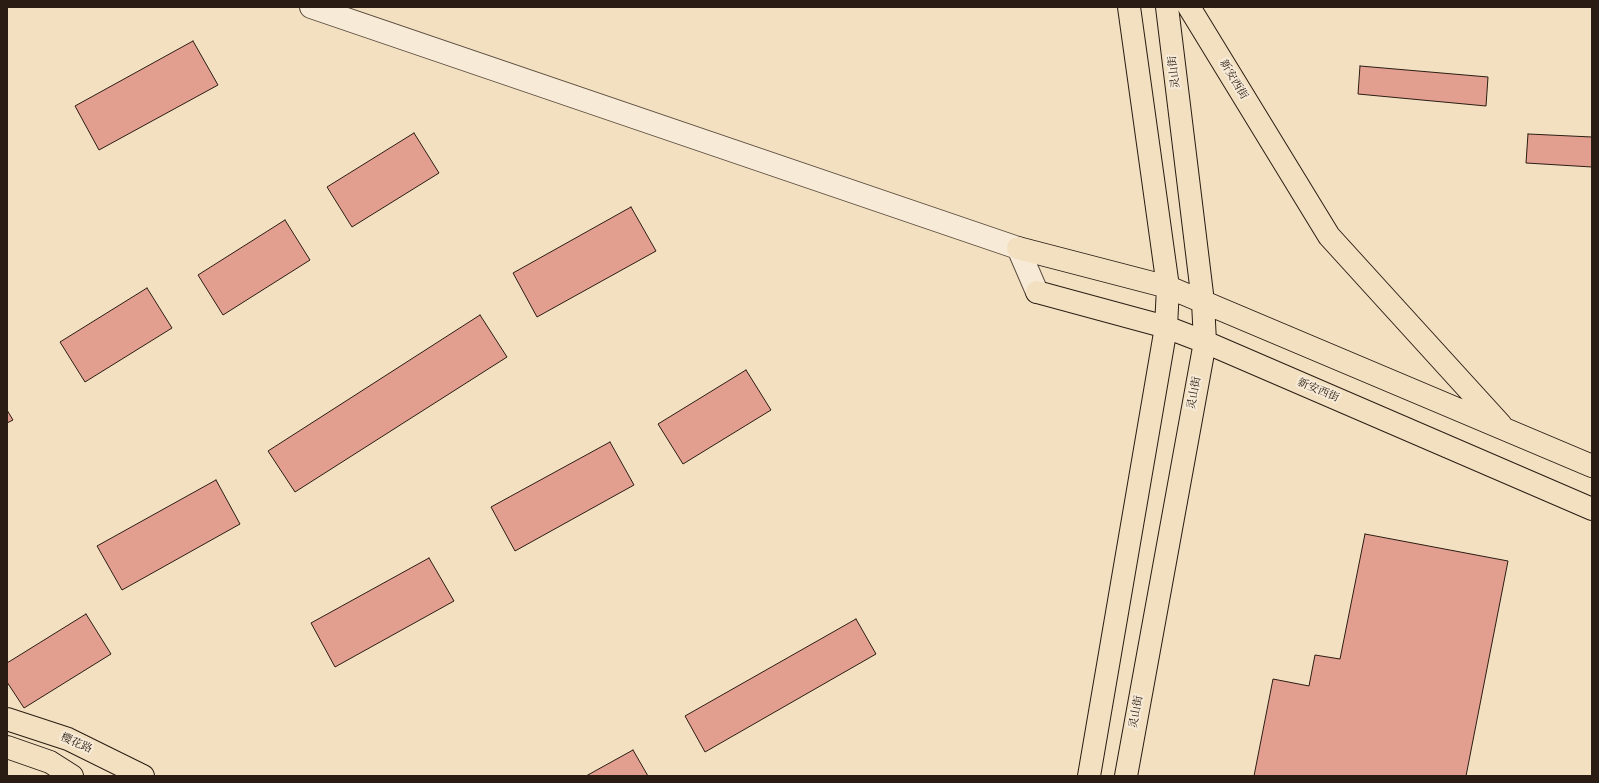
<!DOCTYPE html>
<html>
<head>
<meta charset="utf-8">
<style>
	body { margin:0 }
	#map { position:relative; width:1599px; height:783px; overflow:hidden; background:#f3e0c1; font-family:"IM FELL English",serif }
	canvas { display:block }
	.frame { position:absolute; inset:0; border:8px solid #2a1c12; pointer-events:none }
</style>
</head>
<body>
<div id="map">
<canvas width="1599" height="783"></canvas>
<div class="frame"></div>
</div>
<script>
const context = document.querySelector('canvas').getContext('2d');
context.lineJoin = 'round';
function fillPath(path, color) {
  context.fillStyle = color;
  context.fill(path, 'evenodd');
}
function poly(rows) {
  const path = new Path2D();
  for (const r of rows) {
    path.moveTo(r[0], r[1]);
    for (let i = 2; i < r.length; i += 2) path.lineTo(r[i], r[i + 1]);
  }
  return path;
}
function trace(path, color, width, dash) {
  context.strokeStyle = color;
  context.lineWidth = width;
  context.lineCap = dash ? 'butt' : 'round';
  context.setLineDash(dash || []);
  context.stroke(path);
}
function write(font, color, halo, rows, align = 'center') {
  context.font = font + ' "IM FELL English","Noto Serif SC",serif';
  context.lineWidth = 4;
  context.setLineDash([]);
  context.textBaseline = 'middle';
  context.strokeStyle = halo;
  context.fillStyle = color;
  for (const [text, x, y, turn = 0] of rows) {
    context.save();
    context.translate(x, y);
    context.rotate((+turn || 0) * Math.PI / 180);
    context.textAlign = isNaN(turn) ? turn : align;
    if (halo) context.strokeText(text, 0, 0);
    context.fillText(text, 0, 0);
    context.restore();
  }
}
const building = poly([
	[193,41,218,85,99,150,75,106,193,41],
	[1360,66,1488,77,1486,106,1358,94,1360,66],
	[414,133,439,173,352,227,327,187,414,133],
	[1528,134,1592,137,1592,167,1526,163,1528,134],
	[631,207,656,251,537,317,513,273,631,207],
	[285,220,310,260,223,315,198,275,285,220],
	[147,288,172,328,85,382,60,342,147,288],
	[480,315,507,357,295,492,268,451,480,315],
	[746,370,771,410,683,464,658,424,746,370],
	[7,410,13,420,7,423,7,410],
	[610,442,634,485,515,551,491,507,610,442],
	[216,480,240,524,122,590,97,546,216,480],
	[1365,534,1508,561,1466,776,1254,776,1273,679,1309,686,1315,655,1340,659,1365,534],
	[429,558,454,601,335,667,311,623,429,558],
	[86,614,111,654,24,708,7,682,7,663,86,614],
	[856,619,876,654,705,752,685,716,856,619],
	[633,750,648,776,586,776,633,750]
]);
const minor = poly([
	[311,7,1018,248,1037,292]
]);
const major = poly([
	[1189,7,1329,236,1501,425],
	[1018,248,1168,287,1592,466],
	[1037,292,1166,327,1205,342,1592,509],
	[7,719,68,739,143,776],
	[7,747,50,762,72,776],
	[1089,776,1166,327,1168,287,1129,7],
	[1126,776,1205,342,1203,302,1167,7]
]);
const streetNames = [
	["灵山街",1175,72,-97],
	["新安西街",1233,80,59],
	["新安西街",1318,391,23],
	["灵山街",1195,393,-80],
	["灵山街",1137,712,-80],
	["樱花路",76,744,23]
];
fillPath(building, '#e29f90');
trace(building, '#2a1c12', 1);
trace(minor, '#5c4d3e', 24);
trace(major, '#2a1c12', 24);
trace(minor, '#f7ebd7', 22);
trace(major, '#f3e0c1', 22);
write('11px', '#2a1c12', '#f7ebd7', streetNames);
</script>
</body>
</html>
